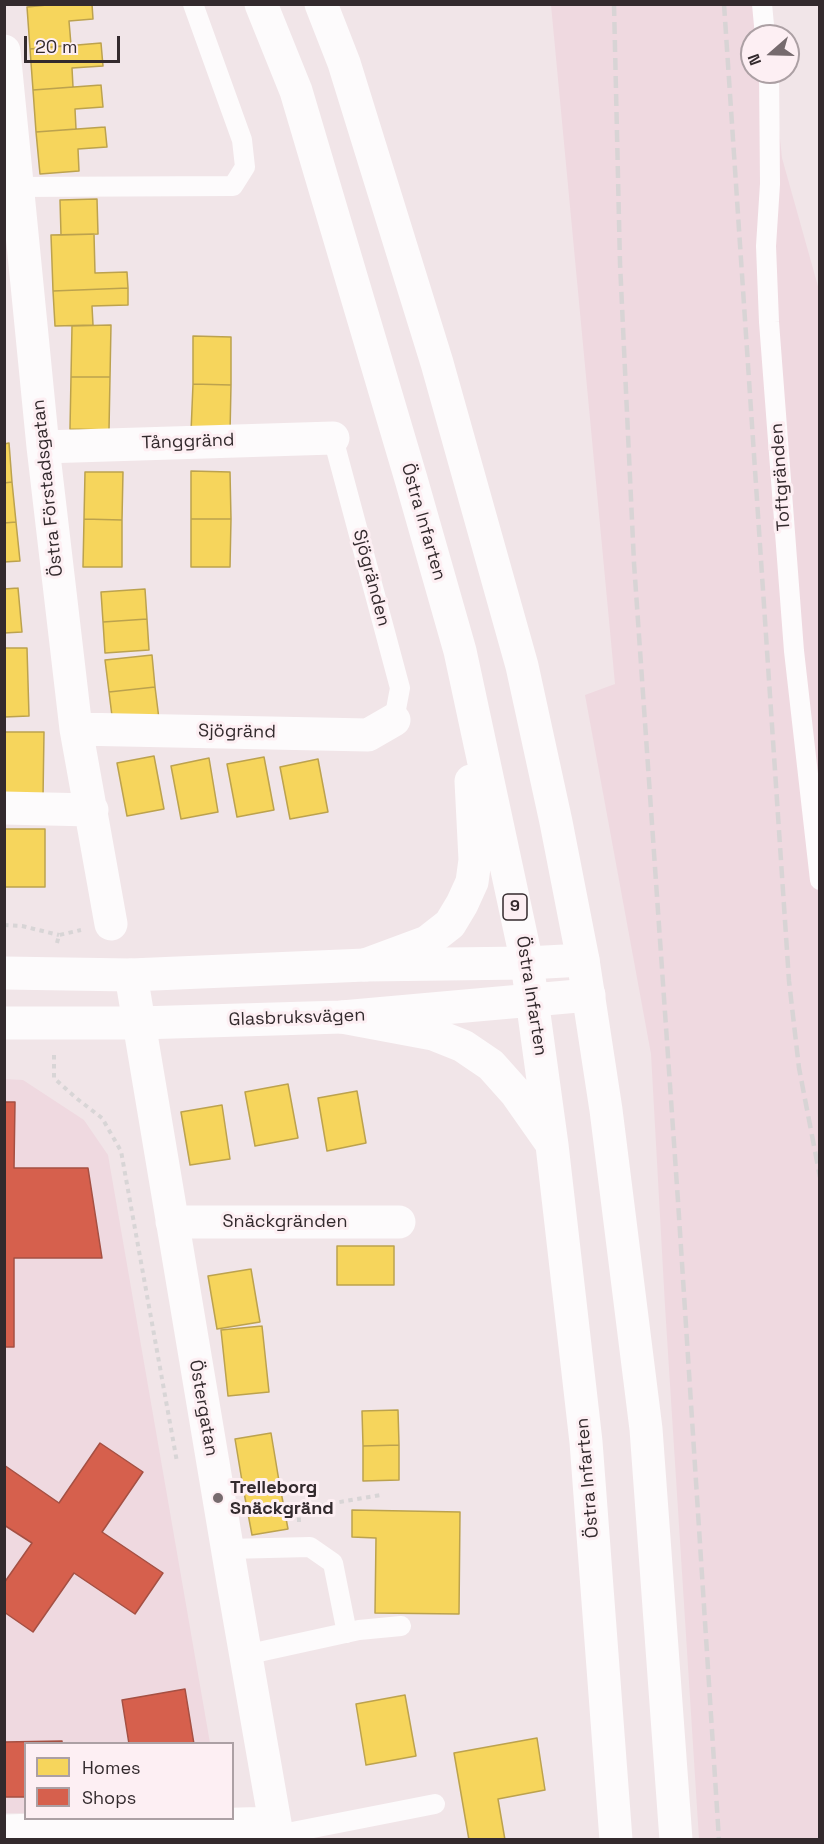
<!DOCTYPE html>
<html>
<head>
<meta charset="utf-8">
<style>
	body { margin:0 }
	#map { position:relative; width:824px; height:1844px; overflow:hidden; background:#f1e5e8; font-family:"Space Grotesk",sans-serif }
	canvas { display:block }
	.frame { position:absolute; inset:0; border:6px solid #332a2d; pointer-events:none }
	.legend { position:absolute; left:24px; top:1742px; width:210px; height:78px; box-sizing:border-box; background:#fdeff3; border:2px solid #aca0a4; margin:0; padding:8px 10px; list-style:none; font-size:18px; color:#332a2d }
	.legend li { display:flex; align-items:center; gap:12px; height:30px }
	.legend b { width:30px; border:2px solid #aca0a4 }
	.north { position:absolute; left:740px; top:24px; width:60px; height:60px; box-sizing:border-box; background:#fdeff3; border:2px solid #aca0a4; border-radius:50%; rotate:250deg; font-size:16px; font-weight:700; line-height:24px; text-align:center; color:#332a2d }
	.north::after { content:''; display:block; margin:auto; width:21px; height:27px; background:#766b6e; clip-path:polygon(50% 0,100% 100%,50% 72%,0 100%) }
	.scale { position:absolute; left:24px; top:36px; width:96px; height:27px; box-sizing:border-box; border:3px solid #332a2d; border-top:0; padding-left:8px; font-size:18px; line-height:21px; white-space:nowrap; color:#332a2d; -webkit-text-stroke:4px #fdeff3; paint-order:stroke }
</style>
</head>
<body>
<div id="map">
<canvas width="824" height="1844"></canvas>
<div class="frame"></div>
<ul class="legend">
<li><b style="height:16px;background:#f6d55c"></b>Homes</li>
<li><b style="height:16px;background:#d6604d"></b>Shops</li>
</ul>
<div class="north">N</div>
<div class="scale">20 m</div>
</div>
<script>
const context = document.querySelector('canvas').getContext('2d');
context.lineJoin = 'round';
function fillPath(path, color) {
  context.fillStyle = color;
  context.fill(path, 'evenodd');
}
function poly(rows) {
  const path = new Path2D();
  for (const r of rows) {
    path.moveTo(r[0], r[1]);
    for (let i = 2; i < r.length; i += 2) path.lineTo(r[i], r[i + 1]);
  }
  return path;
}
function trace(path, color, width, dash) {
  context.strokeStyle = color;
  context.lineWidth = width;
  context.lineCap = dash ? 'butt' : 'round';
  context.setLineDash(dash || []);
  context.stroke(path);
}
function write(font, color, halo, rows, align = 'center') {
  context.font = font + ' "Space Grotesk",sans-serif';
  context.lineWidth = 6;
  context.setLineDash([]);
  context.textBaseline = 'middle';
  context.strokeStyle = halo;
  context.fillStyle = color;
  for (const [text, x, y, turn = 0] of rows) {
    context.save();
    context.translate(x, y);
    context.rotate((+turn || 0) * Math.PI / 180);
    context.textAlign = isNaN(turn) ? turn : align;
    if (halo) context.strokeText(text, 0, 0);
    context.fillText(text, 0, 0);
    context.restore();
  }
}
const built = poly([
	[551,5,766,5,769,36,752,36,752,72,773,72,782,158,819,290,819,1839,699,1839,665,1306,651,1054,585,695,615,684],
	[4,1079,23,1080,84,1120,108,1155,210,1743,26,1744,25,1813,5,1813]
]);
const homes = poly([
	[57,4,92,4,93,19,69,21,71,45,30,49,27,7,57,4],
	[101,43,103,66,72,68,73,87,33,90,30,49,101,43],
	[101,85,103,107,75,109,76,129,36,132,33,90,101,85],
	[105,127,107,147,78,149,79,171,40,174,36,132,105,127],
	[97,199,98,234,61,235,60,200,97,199],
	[94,234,95,273,127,272,128,288,53,291,51,235,94,234],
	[128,288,128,305,92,306,93,325,55,326,53,291,128,288],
	[111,325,110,377,71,377,72,326,111,325],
	[193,336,231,337,231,385,193,384,193,336],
	[71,377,110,377,109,430,70,429,71,377],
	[193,384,231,385,230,433,191,432,193,384],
	[9,443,12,482,4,483,4,444,9,443],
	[191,471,230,472,231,519,191,519,191,471],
	[85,472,123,472,122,520,84,519,85,472],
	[12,482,16,522,4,523,4,483,12,482],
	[84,519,122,520,122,567,83,567,84,519],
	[191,519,231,519,230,567,191,567,191,519],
	[16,522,20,561,4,562,4,523,16,522],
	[18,588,22,632,4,633,4,589,18,588],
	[145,589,147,619,103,622,101,592,145,589],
	[147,619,149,650,105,653,103,622,147,619],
	[4,648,27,648,29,716,4,717,4,648],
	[152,655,155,687,109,692,105,660,152,655],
	[155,687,159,719,113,724,109,692,155,687],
	[4,732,44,732,43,798,4,797,4,732],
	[154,756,164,809,127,816,117,763,154,756],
	[264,757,274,810,237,817,227,764,264,757],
	[209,758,218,812,181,819,171,766,209,758],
	[318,759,328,812,290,819,280,767,318,759],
	[5,829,45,829,45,887,5,887,5,829],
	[288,1084,298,1138,255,1146,245,1092,288,1084],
	[357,1091,366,1143,327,1151,318,1098,357,1091],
	[222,1105,230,1159,190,1165,181,1112,222,1105],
	[337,1246,394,1246,394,1285,337,1285,337,1246],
	[251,1269,260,1322,217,1329,208,1276,251,1269],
	[262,1326,269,1392,228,1396,221,1330,262,1326],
	[398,1410,399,1445,363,1446,362,1411,398,1410],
	[271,1433,279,1481,243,1487,235,1439,271,1433],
	[399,1445,399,1480,363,1481,363,1446,399,1445],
	[279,1481,288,1529,252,1535,243,1487,279,1481],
	[352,1510,460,1512,459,1614,375,1613,376,1538,352,1537,352,1510],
	[405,1695,416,1756,366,1765,356,1704,405,1695],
	[537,1738,545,1790,498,1799,505,1840,469,1840,454,1753,537,1738]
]);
const shops = poly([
	[4,1102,15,1102,14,1168,88,1168,102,1258,14,1258,14,1347,4,1347,4,1102],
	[100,1443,143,1472,102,1532,163,1573,135,1614,74,1573,33,1632,4,1612,4,1583,32,1543,4,1525,4,1465,59,1503,100,1443],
	[185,1689,194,1744,129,1744,122,1700,185,1689],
	[62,1741,62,1744,26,1744,26,1797,4,1797,4,1742,62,1741]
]);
const path = poly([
	[4,925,22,926,59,935],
	[57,943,59,935,81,930],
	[54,1055,54,1078,76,1098,102,1118,121,1151,177,1462],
	[299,1522,299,1509,381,1495]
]);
const service = poly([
	[762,4,765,36],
	[769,72,770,184,766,246,769,322,794,651,820,880],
	[17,187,233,186,245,167,242,140,193,4],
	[333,438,400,688,394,720],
	[227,1549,310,1547,333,1563,347,1633],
	[245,1655,359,1630,401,1626],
	[277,1835,435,1804]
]);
const minor = poly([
	[4,51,43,447,76,729,111,924],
	[43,447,333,438],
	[76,729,368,735,394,720],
	[4,808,92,810],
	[131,975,233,1582,278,1840],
	[172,1222,399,1222],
	[4,1831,275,1823]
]);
const secondary = poly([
	[4,973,131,975,365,965,527,963,583,960],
	[4,1023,139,1023,342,1017,589,995]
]);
const primary = poly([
	[261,4,296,91,411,479,460,651,527,963,552,1145,586,1442,616,1840],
	[321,4,344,63,437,363,522,666,556,822,583,960,606,1110,646,1429,676,1840],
	[365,965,427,942,450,924,462,904,472,882,475,860,471,781],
	[342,1017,433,1034,463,1046,491,1065,516,1093,549,1140]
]);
const rail = poly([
	[614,4,620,263,634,563,678,1201,719,1840],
	[724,4,789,981,799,1068,820,1177]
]);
const markers = [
	[218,1498,6,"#766b6e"]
];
const shields = [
	[515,907,24]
];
const shieldNames = [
	["9",515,907]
];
const streetNames = [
	["Tånggränd",188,442,-2],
	["Toftgränden",781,477,-94],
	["Östra Förstadsgatan",48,488,-96],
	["Östra Infarten",423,522,74],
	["Sjögränden",371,578,75],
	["Sjögränd",237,732,1],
	["Östra Infarten",531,996,81],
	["Glasbruksvägen",297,1018,-2],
	["Snäckgränden",285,1222],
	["Östergatan",203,1408,80],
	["Östra Infarten",588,1478,-95]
];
const poiNames = [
	["Trelleborg",230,1488],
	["Snäckgränd",230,1509]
];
fillPath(built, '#efd9e0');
fillPath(homes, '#f6d55c');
trace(homes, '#bca24e', 1.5);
fillPath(shops, '#d6604d');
trace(shops, '#a55043', 1.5);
trace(path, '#d8d5d6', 4, [4.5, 4.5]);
trace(service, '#fdfbfc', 20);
trace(minor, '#fdfbfc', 33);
trace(secondary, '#fdfbfc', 33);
trace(primary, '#fdfbfc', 33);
trace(rail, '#d8d4d5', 4.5, [12, 6]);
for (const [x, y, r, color] of markers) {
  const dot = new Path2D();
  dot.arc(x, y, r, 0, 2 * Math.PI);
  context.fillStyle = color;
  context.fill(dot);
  trace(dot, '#fdeff3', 2);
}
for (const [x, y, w] of shields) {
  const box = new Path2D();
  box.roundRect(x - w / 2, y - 13, w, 26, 4.5);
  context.fillStyle = '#fdeff3';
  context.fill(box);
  trace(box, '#332a2d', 1.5);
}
write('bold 16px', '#332a2d', null, shieldNames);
write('18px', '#332a2d', '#fdeff3', streetNames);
write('bold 18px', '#332a2d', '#fdeff3', poiNames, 'left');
</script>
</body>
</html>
